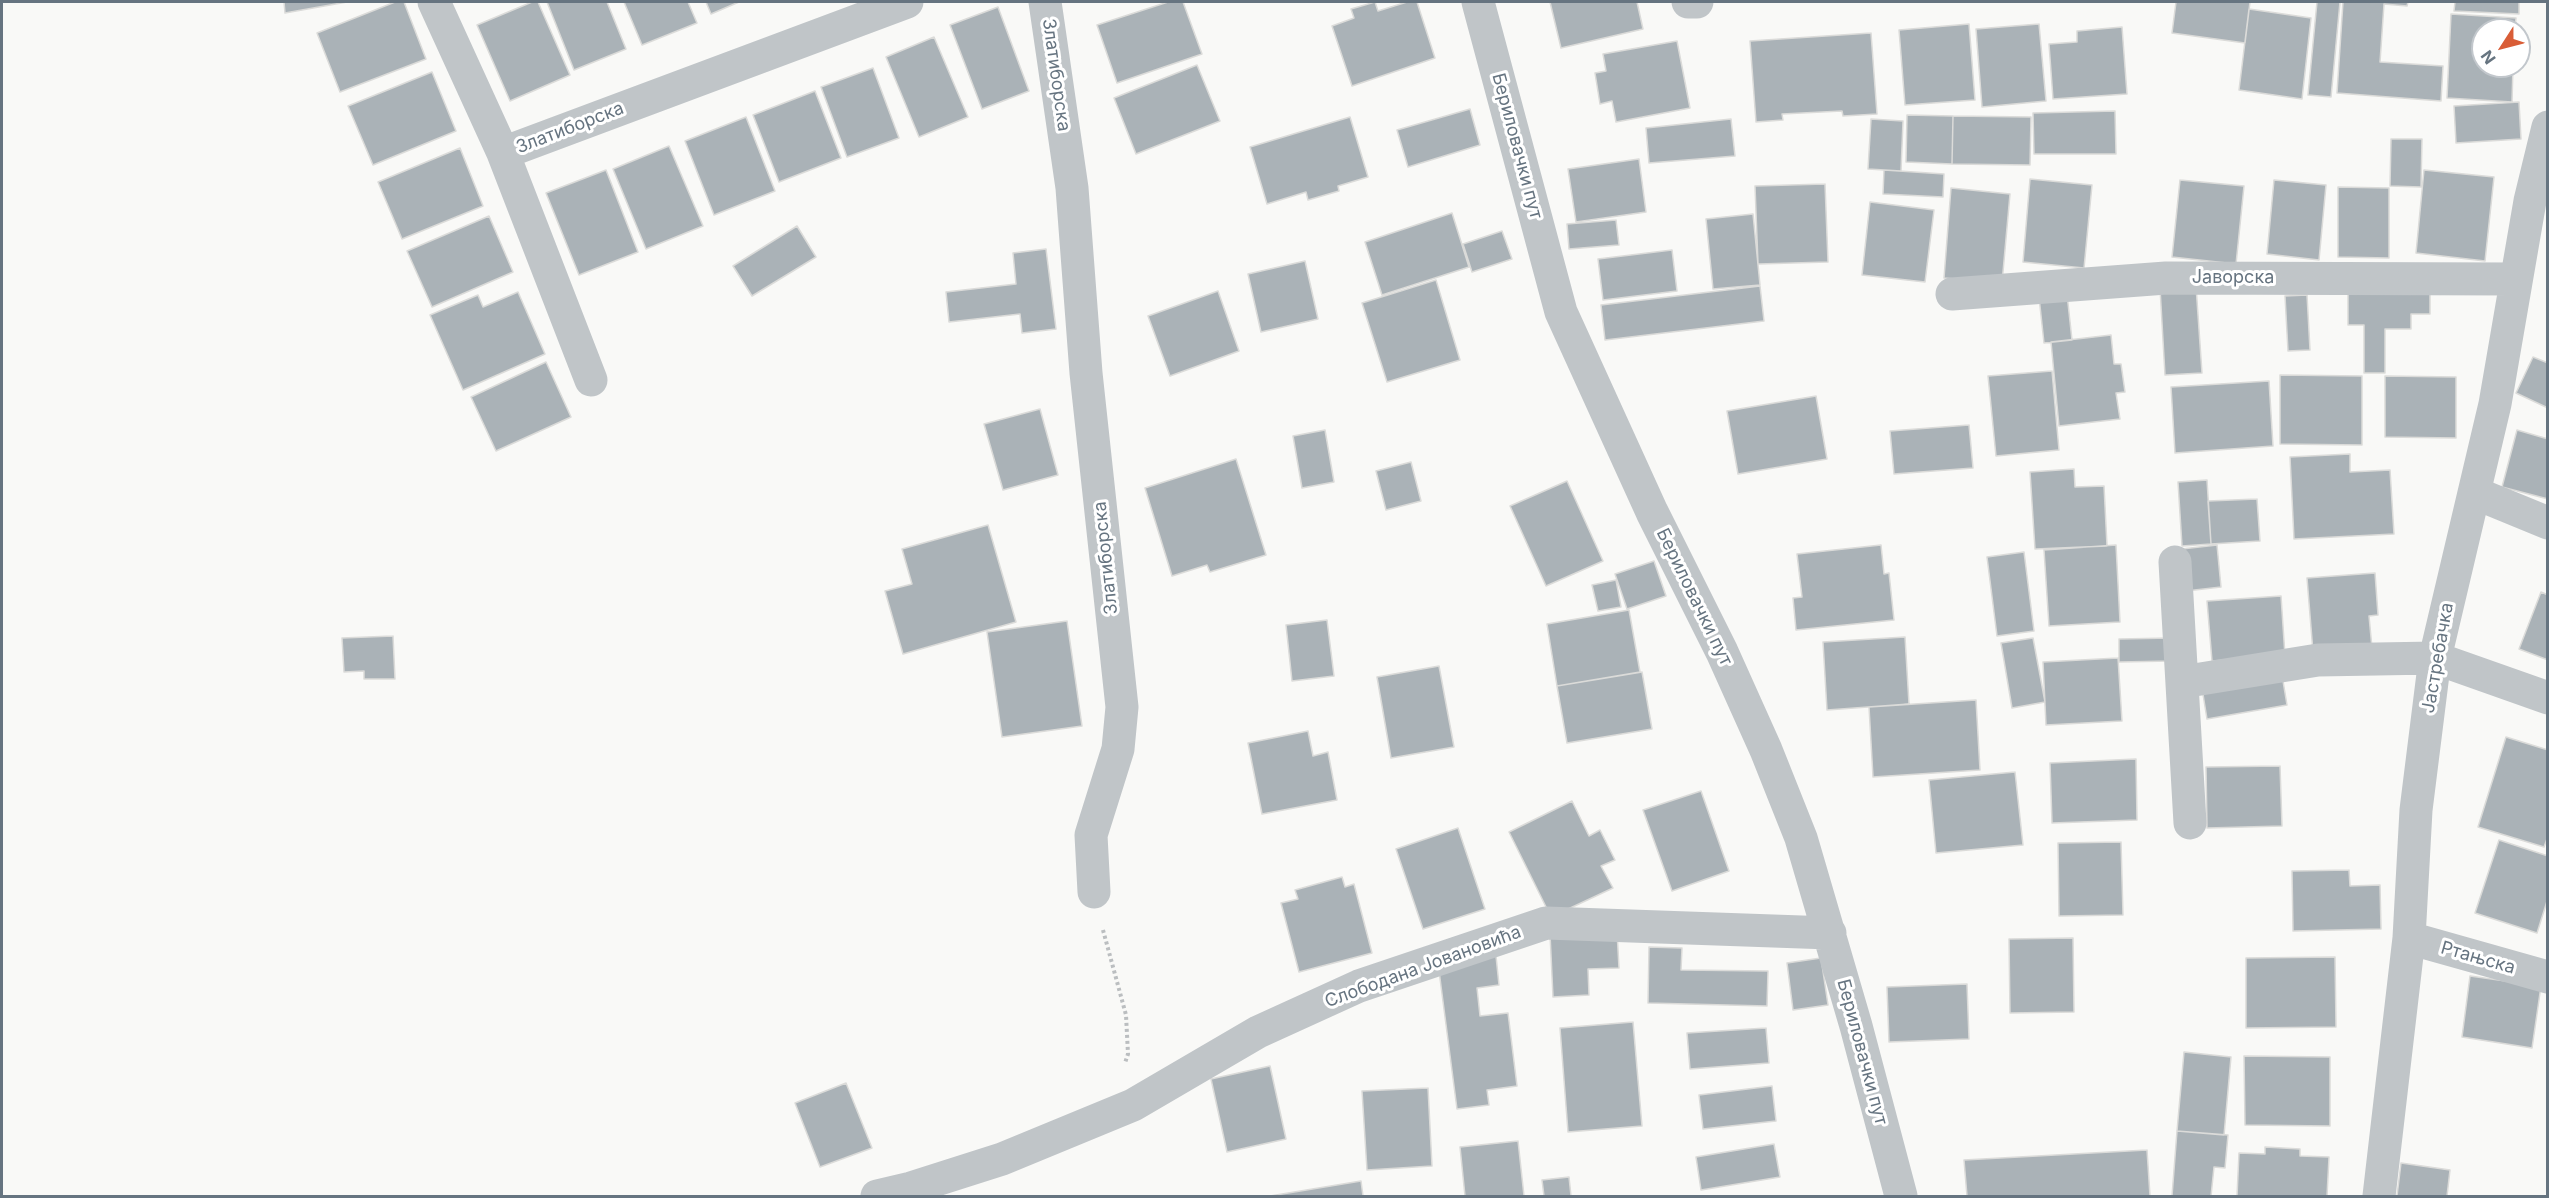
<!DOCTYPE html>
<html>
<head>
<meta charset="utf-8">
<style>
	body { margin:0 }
	#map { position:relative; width:2549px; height:1198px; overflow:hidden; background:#f9f9f7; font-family:Inter,sans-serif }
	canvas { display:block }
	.frame { position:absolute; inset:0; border:3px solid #667480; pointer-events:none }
	.north { position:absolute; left:2471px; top:18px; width:60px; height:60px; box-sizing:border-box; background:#fff; border:2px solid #c2c7cc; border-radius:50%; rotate:234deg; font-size:16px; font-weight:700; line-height:24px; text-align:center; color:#667480 }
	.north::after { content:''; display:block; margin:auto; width:21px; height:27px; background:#d95d37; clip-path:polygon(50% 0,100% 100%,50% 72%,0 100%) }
</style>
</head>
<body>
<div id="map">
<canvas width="2549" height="1198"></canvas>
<div class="frame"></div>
<div class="north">N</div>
</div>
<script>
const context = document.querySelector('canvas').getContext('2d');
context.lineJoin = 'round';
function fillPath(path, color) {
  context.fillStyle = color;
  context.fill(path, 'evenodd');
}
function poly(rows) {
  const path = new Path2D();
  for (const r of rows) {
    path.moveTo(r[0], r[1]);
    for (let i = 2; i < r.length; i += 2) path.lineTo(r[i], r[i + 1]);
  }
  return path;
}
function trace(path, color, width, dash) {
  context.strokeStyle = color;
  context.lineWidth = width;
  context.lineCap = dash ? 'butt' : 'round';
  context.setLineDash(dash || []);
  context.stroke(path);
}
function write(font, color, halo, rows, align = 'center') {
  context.font = font + ' Inter,sans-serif';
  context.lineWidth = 6;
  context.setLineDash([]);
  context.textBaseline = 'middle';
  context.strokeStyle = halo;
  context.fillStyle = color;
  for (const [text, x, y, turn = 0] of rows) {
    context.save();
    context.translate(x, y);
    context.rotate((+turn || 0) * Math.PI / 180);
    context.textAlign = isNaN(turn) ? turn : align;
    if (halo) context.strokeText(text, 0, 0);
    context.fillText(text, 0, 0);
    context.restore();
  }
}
const building = poly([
	[284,2,347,2,285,13,284,2],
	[395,2,404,2,426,59,340,92,317,33,395,2],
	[532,2,538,2,570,75,510,101,477,25,532,2],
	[547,2,607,2,626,49,574,70,547,2],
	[624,2,688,2,697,23,642,45,624,2],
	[706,2,739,2,711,14,706,2],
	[1168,2,1183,2,1202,54,1117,83,1097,25,1168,2],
	[1375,2,1378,11,1407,2,1417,2,1435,58,1352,86,1332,26,1354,18,1351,9,1375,2],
	[1550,2,1637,2,1643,29,1561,48,1550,2],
	[2176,2,2250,2,2245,43,2172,33,2176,2],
	[2317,2,2340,2,2331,97,2308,95,2317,2],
	[2343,2,2408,2,2407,6,2384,4,2380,62,2443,66,2441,101,2337,93,2343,2],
	[2455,2,2519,2,2519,14,2454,11,2455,2],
	[998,7,1029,91,982,109,950,25,998,7],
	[2249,9,2311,18,2302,99,2239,90,2249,9],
	[2451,14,2516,18,2515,30,2483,30,2483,66,2513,66,2512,102,2447,98,2451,14],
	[1969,24,1975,100,1905,105,1899,30,1969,24],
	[2039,24,2046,101,1982,107,1976,29,2039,24],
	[2122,27,2127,94,2053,99,2049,44,2077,42,2077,31,2122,27],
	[1871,33,1877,114,1843,116,1842,111,1782,114,1783,120,1756,122,1750,41,1871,33],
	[934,37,968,117,919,137,886,57,934,37],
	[1677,41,1690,108,1616,122,1612,101,1600,104,1595,73,1606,71,1603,54,1677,41],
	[1197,65,1220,121,1136,154,1114,98,1197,65],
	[873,68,899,138,847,157,821,87,873,68],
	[432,72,456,131,373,165,348,106,432,72],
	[815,91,841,158,779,182,753,115,815,91],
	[2519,102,2521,139,2456,143,2454,106,2519,102],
	[1470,109,1480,145,1408,167,1397,130,1470,109],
	[2115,111,2116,154,2034,154,2033,113,2115,111],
	[1907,115,1953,116,1952,164,1906,162,1907,115],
	[1953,116,2031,117,2030,165,1952,164,1953,116],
	[746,117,775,191,714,215,685,141,746,117],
	[1350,117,1368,177,1338,186,1339,191,1308,200,1306,192,1267,204,1250,147,1350,117],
	[1731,119,1735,156,1649,163,1646,128,1731,119],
	[1871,119,1903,121,1901,171,1868,169,1871,119],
	[2391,139,2422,139,2421,187,2390,186,2391,139],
	[669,146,703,226,646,249,613,169,669,146],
	[460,148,483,206,402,239,378,182,460,148],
	[1639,159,1646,212,1576,222,1568,169,1639,159],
	[606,170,638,252,579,275,546,193,606,170],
	[1884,170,1944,174,1943,197,1883,194,1884,170],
	[2424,170,2494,177,2485,261,2416,253,2424,170],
	[2030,179,2092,185,2084,268,2023,262,2030,179],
	[2180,180,2244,186,2236,264,2172,257,2180,180],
	[2274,180,2326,185,2319,260,2267,254,2274,180],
	[1825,184,1828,262,1758,264,1755,186,1825,184],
	[2338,187,2389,188,2389,258,2338,257,2338,187],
	[1951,188,2010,194,2002,283,1944,278,1951,188],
	[1870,202,1934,210,1925,282,1862,275,1870,202],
	[1452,213,1469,267,1382,295,1365,242,1452,213],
	[1753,214,1760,285,1713,289,1706,219,1753,214],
	[489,216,513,272,432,307,407,251,489,216],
	[1616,220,1619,245,1569,249,1567,224,1616,220],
	[797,226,816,257,752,296,733,266,797,226],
	[1502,231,1512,259,1472,272,1463,244,1502,231],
	[1046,249,1056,329,1022,333,1020,314,949,322,946,292,1016,284,1013,253,1046,249],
	[1672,250,1677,291,1603,300,1598,259,1672,250],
	[1305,261,1318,319,1261,332,1248,274,1305,261],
	[1436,280,1460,360,1387,382,1362,303,1436,280],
	[1760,286,1764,321,1605,340,1601,305,1760,286],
	[2196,286,2202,373,2165,375,2160,288,2196,286],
	[2348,287,2430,287,2430,314,2411,314,2411,329,2385,329,2385,373,2364,373,2364,325,2348,325,2348,287],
	[1218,291,1239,351,1170,376,1148,316,1218,291],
	[518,292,545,354,463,390,430,315,478,295,483,307,518,292],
	[2067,294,2072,340,2044,343,2039,297,2067,294],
	[2307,295,2310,350,2288,351,2285,296,2307,295],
	[2111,335,2114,364,2121,364,2125,392,2116,393,2120,419,2059,426,2051,342,2111,335],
	[2533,357,2548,363,2548,408,2516,393,2533,357],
	[546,362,571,417,496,451,471,397,546,362],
	[2052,371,2059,450,1996,456,1988,376,2052,371],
	[2280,375,2362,376,2362,445,2280,444,2280,375],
	[2385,376,2456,377,2456,438,2385,437,2385,376],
	[2269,381,2273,446,2175,453,2171,387,2269,381],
	[1816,396,1827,459,1738,474,1727,411,1816,396],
	[1040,409,1058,475,1003,490,984,424,1040,409],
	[1969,425,1973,468,1894,474,1890,431,1969,425],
	[1325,430,1334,482,1302,488,1293,436,1325,430],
	[2517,430,2548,439,2548,499,2502,487,2517,430],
	[2350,454,2350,472,2390,470,2394,534,2294,539,2290,457,2350,454],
	[1236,459,1266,555,1210,572,1207,565,1172,576,1145,488,1236,459],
	[1411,462,1421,501,1386,510,1376,471,1411,462],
	[2074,469,2075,487,2104,486,2107,546,2035,549,2030,472,2074,469],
	[2207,480,2211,544,2182,546,2178,482,2207,480],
	[1567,481,1603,561,1546,586,1510,506,1567,481],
	[2257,499,2260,541,2211,544,2208,501,2257,499],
	[988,525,1016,622,903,654,885,591,912,584,902,549,988,525],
	[1881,545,1884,574,1889,573,1894,620,1796,630,1793,598,1802,597,1797,554,1881,545],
	[2116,545,2120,622,2049,626,2044,550,2116,545],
	[2217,545,2221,587,2186,591,2182,549,2217,545],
	[2024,552,2034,631,1997,636,1987,557,2024,552],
	[1654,561,1666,596,1627,609,1615,574,1654,561],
	[2375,573,2378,615,2369,616,2372,648,2313,652,2307,578,2375,573],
	[1616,580,1621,607,1598,611,1592,585,1616,580],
	[2541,592,2548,595,2548,660,2519,649,2541,592],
	[2281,596,2285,656,2212,661,2207,601,2281,596],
	[1629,610,1640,672,1557,686,1547,624,1629,610],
	[1327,620,1334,676,1292,681,1286,625,1327,620],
	[1067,621,1082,726,1002,737,987,632,1067,621],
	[393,636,395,679,364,679,364,671,344,672,342,638,393,636],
	[1905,637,1909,704,1827,710,1823,642,1905,637],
	[2033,638,2045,702,2012,708,2001,643,2033,638],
	[2171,638,2171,661,2119,662,2119,639,2171,638],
	[2118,658,2122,721,2046,725,2043,662,2118,658],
	[1439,666,1454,747,1391,758,1377,677,1439,666],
	[2281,669,2287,705,2207,719,2201,682,2281,669],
	[1642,672,1652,729,1567,743,1557,686,1642,672],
	[1976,700,1980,770,1873,777,1869,707,1976,700],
	[1308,731,1313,756,1328,752,1337,800,1262,814,1248,743,1308,731],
	[2506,737,2548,750,2548,836,2544,847,2478,827,2506,737],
	[2136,759,2137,820,2052,823,2050,763,2136,759],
	[2280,766,2282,826,2207,828,2206,767,2280,766],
	[2015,772,2023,845,1936,853,1929,780,2015,772],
	[1701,791,1729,871,1672,891,1643,810,1701,791],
	[1572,801,1589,836,1600,830,1615,860,1601,866,1613,888,1551,917,1509,832,1572,801],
	[1458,828,1485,909,1423,929,1396,849,1458,828],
	[2499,840,2548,856,2548,898,2537,933,2475,913,2499,840],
	[2121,842,2123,915,2059,916,2058,843,2121,842],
	[2349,870,2350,886,2380,885,2381,929,2293,931,2292,871,2349,870],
	[1342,877,1345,887,1354,884,1372,953,1299,972,1281,903,1298,899,1295,890,1342,877],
	[1617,931,1619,968,1588,969,1589,995,1553,997,1550,934,1617,931],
	[2073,938,2074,1012,2010,1013,2009,939,2073,938],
	[1649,947,1682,948,1681,970,1768,971,1767,1006,1648,1003,1649,947],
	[1496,956,1499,985,1477,988,1480,1016,1508,1013,1517,1086,1487,1090,1489,1105,1457,1109,1438,963,1496,956],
	[2335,957,2336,1027,2246,1028,2246,958,2335,957],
	[1821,958,1828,1005,1793,1010,1787,963,1821,958],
	[2470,976,2541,986,2532,1048,2462,1037,2470,976],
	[1967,984,1969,1039,1889,1042,1887,987,1967,984],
	[1633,1022,1642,1126,1568,1132,1560,1028,1633,1022],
	[1766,1028,1769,1063,1690,1069,1687,1033,1766,1028],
	[2184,1052,2231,1057,2224,1135,2177,1131,2184,1052],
	[2244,1056,2330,1057,2330,1126,2245,1125,2244,1056],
	[1270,1066,1286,1139,1227,1152,1211,1079,1270,1066],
	[846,1083,872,1148,820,1167,795,1103,846,1083],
	[1772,1086,1776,1121,1703,1129,1699,1095,1772,1086],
	[1428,1088,1432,1166,1367,1170,1362,1091,1428,1088],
	[2177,1131,2228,1135,2225,1168,2214,1167,2211,1196,2172,1196,2177,1131],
	[1518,1141,1524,1196,1465,1196,1460,1147,1518,1141],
	[1774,1144,1780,1177,1701,1190,1696,1157,1774,1144],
	[2265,1147,2300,1149,2300,1156,2329,1157,2327,1196,2237,1196,2239,1153,2265,1154,2265,1147],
	[2147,1150,2150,1196,1967,1196,1964,1160,2147,1150],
	[2401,1163,2450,1170,2447,1196,2397,1196,2401,1163],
	[1569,1177,1571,1196,1544,1196,1542,1180,1569,1177],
	[1361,1181,1363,1196,1270,1196,1361,1181]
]);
const path = poly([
	[1103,930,1126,1015,1128,1054,1125,1063]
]);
const minor = poly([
	[434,2,503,153,591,380],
	[1045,2,1072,188,1086,373,1122,707,1118,749,1091,835,1094,892],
	[1478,2,1561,312,1652,512,1722,652,1766,750,1801,838,1856,1026,1901,1196],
	[1688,2,1697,2],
	[503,153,907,2],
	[1952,294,2166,278,2516,279],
	[2475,493,2548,523],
	[2175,562,2190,823],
	[2182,682,2318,660,2435,658,2548,698],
	[2409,938,2548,977],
	[877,1196,911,1188,1002,1159,1133,1105,1258,1032,1359,986,1546,923,1830,933],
	[2379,1196,2409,938,2416,810,2435,658,2495,404,2530,201,2548,127]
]);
const streetNames = [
	["Златиборска",1056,75,82],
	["Златиборска",570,128,-21],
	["Бериловачки пут",1517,146,75],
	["Јаворска",2233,278],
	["Златиборска",1106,558,-96],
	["Бериловачки пут",1694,597,64],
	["Јастребачка",2438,658,-80],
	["Ртањска",2478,958,16],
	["Слободана Јовановића",1423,967,-20],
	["Бериловачки пут",1862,1052,75]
];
fillPath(building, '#aab2b7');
trace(building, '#dbdbd9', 1.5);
trace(path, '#bbbec0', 4, [3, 3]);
trace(minor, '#c0c5c8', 33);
write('18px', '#667480', '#fff', streetNames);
</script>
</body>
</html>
